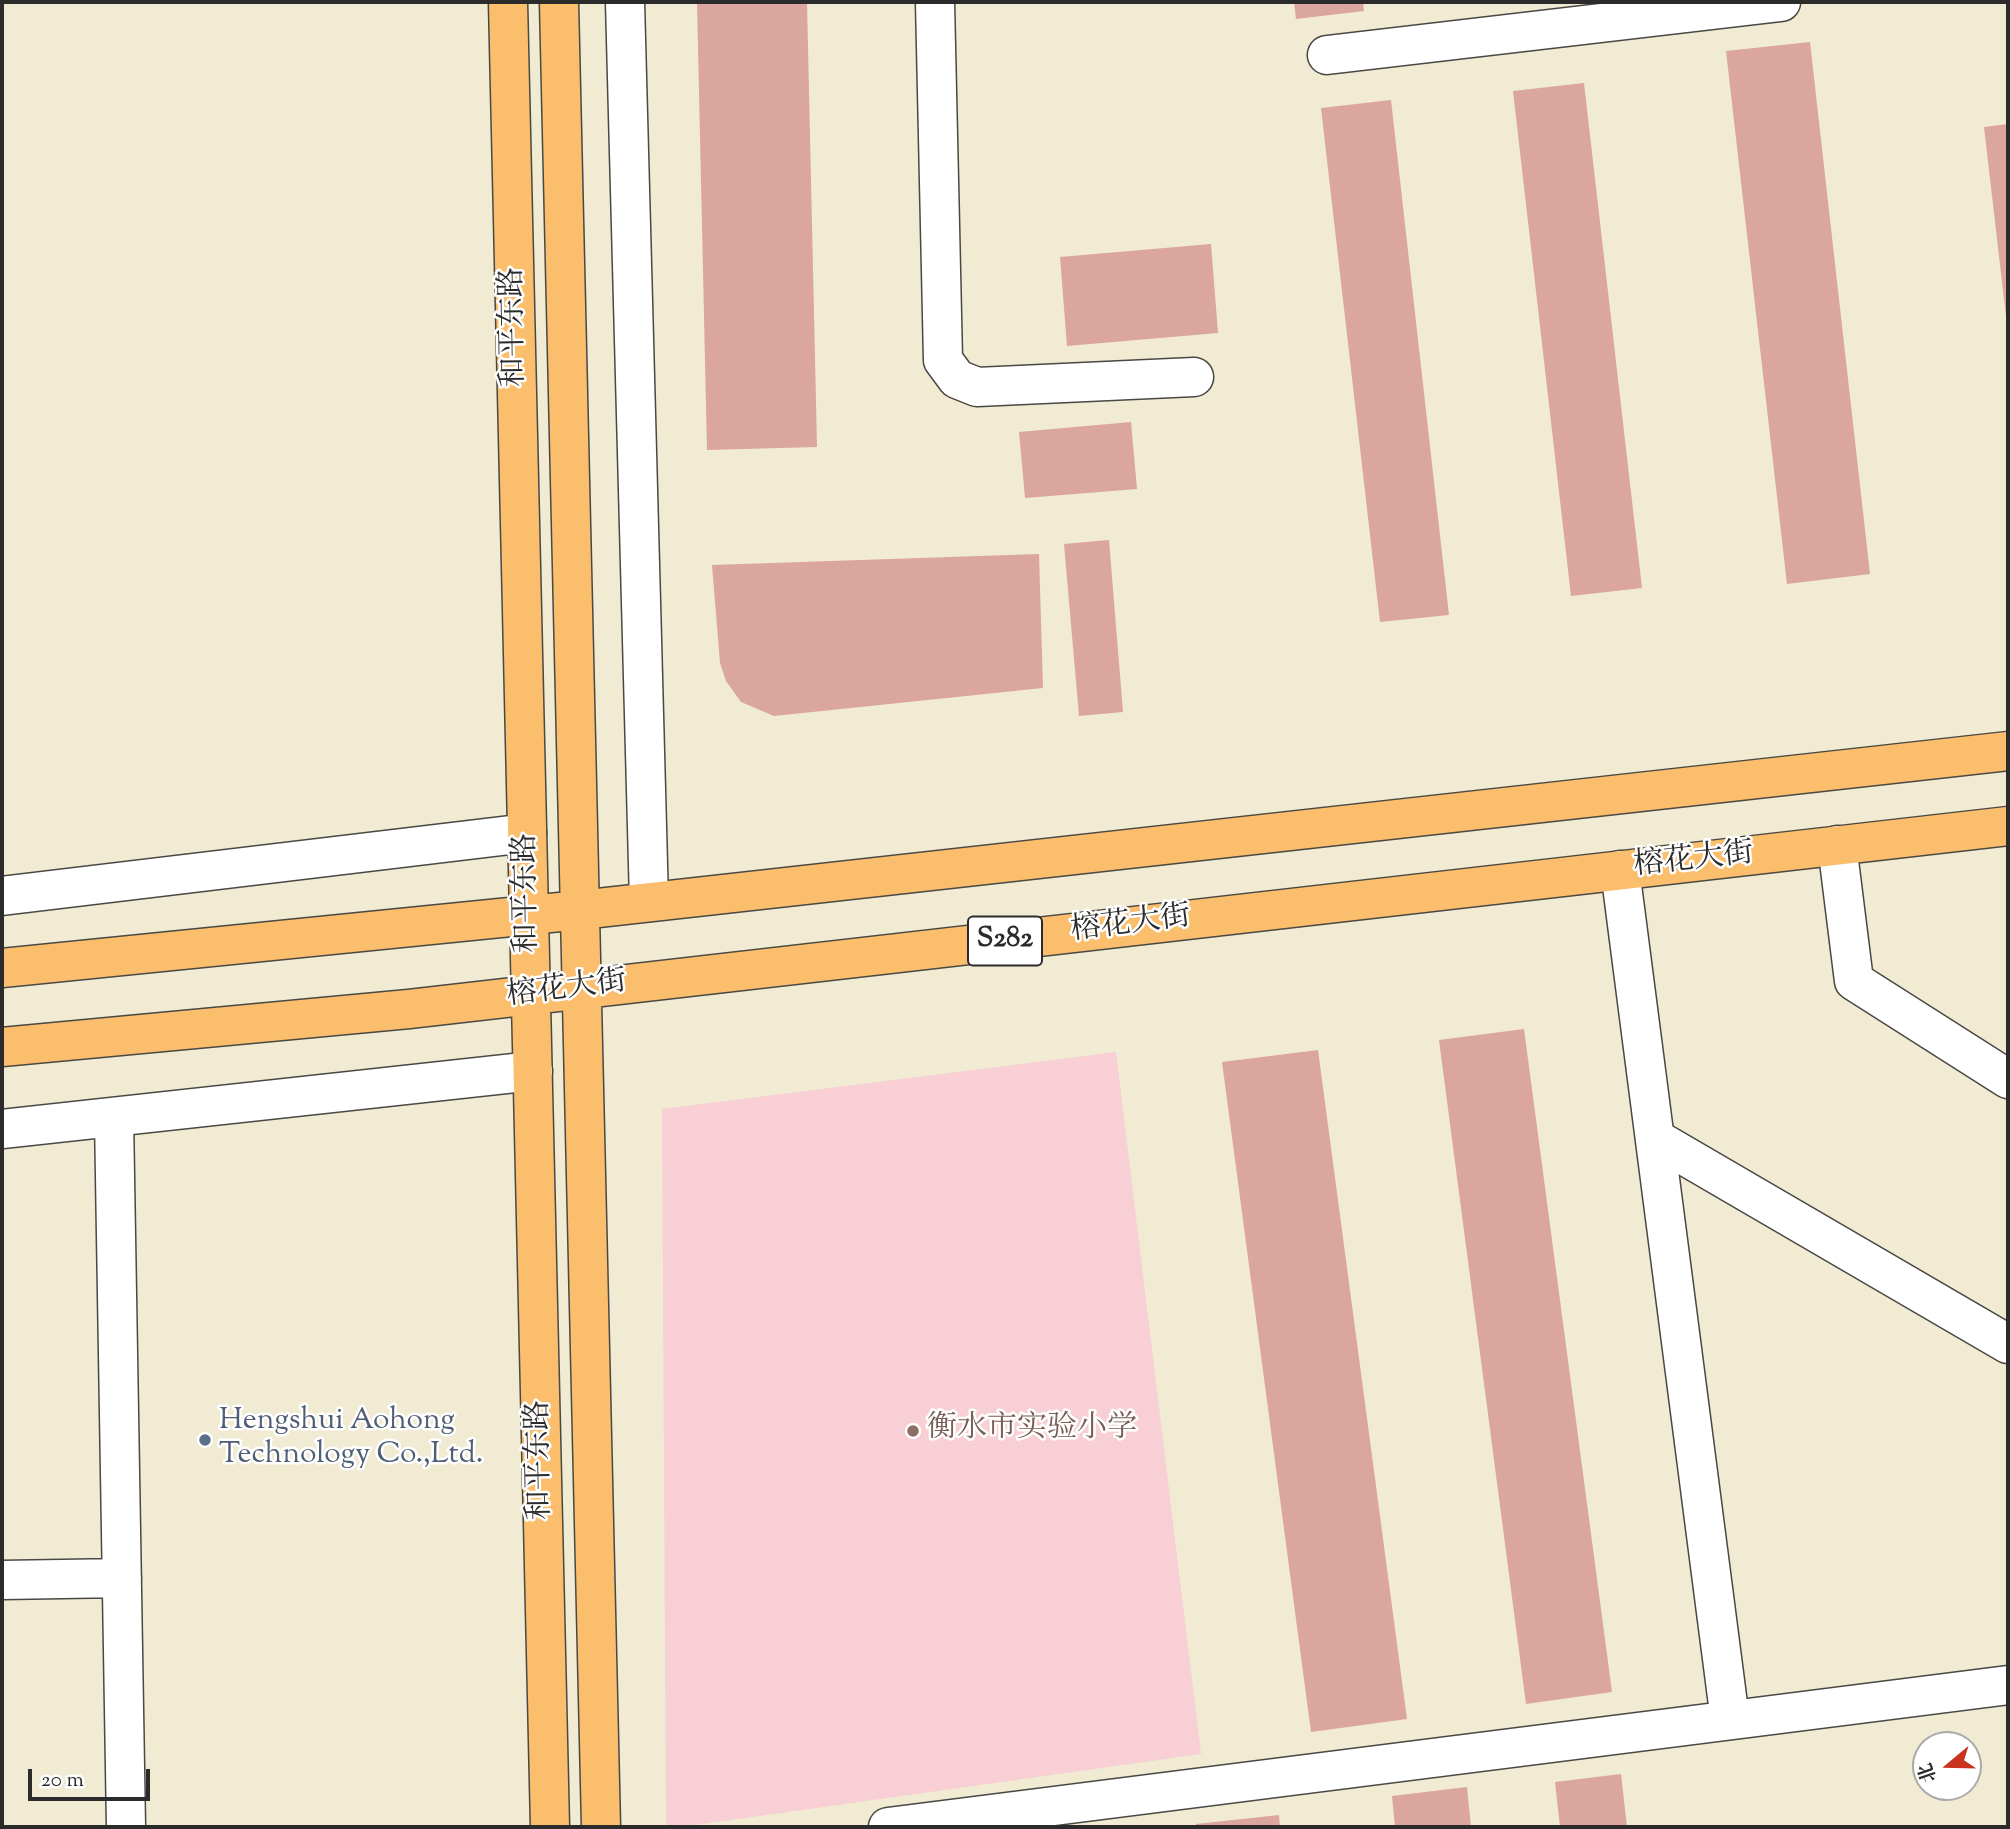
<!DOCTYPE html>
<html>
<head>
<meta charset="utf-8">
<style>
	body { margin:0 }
	#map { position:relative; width:2010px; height:1829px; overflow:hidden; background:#f0ebd2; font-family:"Sorts Mill Goudy","Noto Serif SC",serif }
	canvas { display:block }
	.frame { position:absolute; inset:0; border:4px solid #2b2b2b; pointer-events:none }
	.north { position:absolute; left:1912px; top:1731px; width:70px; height:70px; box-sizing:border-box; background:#fff; border:2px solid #aaa; border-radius:50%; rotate:251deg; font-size:19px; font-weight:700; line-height:28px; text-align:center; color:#2b2b2b }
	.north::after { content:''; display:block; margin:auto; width:24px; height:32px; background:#c8321e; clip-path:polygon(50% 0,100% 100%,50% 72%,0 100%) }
	.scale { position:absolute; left:28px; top:1769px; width:122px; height:32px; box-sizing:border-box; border:4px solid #2b2b2b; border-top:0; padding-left:9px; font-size:21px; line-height:24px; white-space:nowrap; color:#2b2b2b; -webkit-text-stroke:5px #fff; paint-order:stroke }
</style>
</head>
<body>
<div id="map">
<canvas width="2010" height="1829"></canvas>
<div class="frame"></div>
<div class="north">北</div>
<div class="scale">20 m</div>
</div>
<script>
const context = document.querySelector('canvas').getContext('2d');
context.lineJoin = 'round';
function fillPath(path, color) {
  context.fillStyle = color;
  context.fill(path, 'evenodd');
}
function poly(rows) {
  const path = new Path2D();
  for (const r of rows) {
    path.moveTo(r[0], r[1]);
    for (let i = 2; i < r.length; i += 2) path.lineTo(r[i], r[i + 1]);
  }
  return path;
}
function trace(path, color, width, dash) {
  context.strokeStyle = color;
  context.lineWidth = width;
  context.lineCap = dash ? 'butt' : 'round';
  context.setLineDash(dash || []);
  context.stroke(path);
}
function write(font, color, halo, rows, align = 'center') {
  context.font = font + ' "Sorts Mill Goudy","Noto Serif SC",serif';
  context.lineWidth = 5;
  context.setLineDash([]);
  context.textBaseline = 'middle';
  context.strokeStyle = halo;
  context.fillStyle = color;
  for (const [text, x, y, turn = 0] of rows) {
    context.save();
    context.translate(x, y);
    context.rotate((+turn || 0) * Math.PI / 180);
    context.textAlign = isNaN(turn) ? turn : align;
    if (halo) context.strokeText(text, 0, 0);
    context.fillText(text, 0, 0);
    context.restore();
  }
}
const built = poly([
	[1116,1052,1201,1754,681,1827,666,1827,662,1109]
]);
const building = poly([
	[697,2,807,2,817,447,707,450],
	[1294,2,1363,2,1364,11,1296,19],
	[1810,42,1870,574,1787,584,1726,51],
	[1584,83,1642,588,1571,596,1513,91],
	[1391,100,1449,615,1380,622,1321,108],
	[2008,124,2008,325,2007,325,1984,127],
	[1211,244,1218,333,1067,346,1060,257],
	[1131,422,1137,489,1025,498,1019,432],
	[1109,540,1123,712,1079,716,1064,544],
	[1039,554,1043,688,774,716,741,702,726,681,720,663,712,565],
	[1524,1029,1612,1692,1526,1704,1439,1040],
	[1318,1050,1407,1719,1311,1732,1222,1062],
	[1621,1774,1627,1827,1560,1827,1555,1782],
	[1467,1787,1471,1827,1395,1827,1392,1796],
	[1279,1815,1280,1827,1196,1827,1196,1824]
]);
const minor = poly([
	[625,2,649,902],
	[935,2,943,360,957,379,977,387,1194,377],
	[1327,55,1781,2],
	[1837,845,1854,981,2008,1079],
	[1620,870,1730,1720],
	[2,896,527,833],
	[114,1117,126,1827],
	[2,1129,533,1071],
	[1656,1139,2008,1344],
	[2,1580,122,1578],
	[888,1827,2008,1685]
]);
const major = poly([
	[508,2,550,1827],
	[559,2,601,1827],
	[2,968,580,910,2008,751],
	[2,1047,409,1009,2008,826]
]);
const markers = [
	[913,1431,7,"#8d6e63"],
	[205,1440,7,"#5c6f8a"]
];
const shields = [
	[1005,941,74]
];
const shieldNames = [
	["S282",1005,941]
];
const streetNames = [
	["和平东路",516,327,-91],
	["榕花大街",1694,862,-6],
	["和平东路",529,893,-91],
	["榕花大街",1131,926,-7],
	["榕花大街",567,991,-7],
	["和平东路",542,1460,-91]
];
const serviceNames = [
	["Hengshui Aohong",219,1423],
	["Technology Co.,Ltd.",219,1457]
];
const educationNames = [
	["衡水市实验小学",927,1431]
];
fillPath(built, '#f7cfd4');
fillPath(building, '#dba69d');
trace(minor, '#494844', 41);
trace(major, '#494844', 41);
trace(minor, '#fff', 38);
trace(major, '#fabe6d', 38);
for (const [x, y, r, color] of markers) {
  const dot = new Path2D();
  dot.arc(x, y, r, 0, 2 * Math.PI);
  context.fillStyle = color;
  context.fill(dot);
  trace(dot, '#fff', 2.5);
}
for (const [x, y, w] of shields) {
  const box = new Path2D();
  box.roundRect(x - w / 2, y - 24.5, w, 49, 5);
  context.fillStyle = '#fff';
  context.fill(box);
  trace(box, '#2b2b2b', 2);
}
write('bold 28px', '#2b2b2b', null, shieldNames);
write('30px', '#2b2b2b', '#fff', streetNames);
write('30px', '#4e5e75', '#fff', serviceNames, 'left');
write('30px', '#785e54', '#fff', educationNames, 'left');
</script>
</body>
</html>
